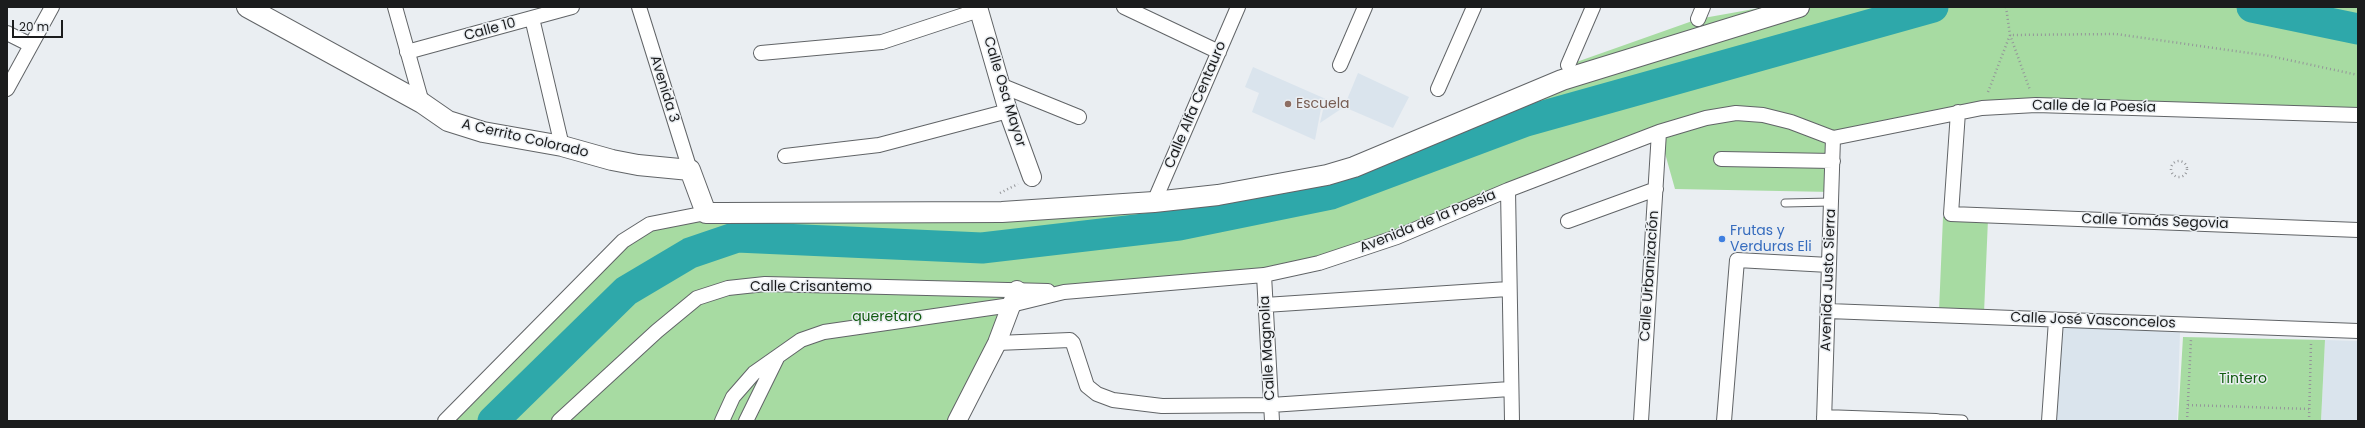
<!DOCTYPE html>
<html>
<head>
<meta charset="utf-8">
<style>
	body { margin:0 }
	#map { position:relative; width:2365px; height:428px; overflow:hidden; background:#eaeef2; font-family:Poppins,sans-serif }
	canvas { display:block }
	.frame { position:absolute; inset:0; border:8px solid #1b1c1d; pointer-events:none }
	.scale { position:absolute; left:12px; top:20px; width:51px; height:18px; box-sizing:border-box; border:2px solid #1b1c1d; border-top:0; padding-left:5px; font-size:12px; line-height:14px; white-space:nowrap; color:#1b1c1d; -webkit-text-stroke:3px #eaeef2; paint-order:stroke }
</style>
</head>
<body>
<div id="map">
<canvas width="2365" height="428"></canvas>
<div class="frame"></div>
<div class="scale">20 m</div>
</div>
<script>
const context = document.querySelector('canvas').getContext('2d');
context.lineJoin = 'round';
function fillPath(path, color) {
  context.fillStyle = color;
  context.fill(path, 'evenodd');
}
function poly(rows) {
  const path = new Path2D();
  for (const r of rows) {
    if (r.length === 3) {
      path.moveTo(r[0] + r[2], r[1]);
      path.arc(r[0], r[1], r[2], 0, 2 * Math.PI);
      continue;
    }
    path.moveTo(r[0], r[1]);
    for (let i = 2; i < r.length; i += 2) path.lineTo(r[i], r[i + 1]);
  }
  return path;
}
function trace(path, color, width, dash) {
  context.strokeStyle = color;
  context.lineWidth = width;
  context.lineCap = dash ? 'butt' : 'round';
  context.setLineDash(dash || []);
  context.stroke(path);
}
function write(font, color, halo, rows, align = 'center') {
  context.font = font + ' Poppins,sans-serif';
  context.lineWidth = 3;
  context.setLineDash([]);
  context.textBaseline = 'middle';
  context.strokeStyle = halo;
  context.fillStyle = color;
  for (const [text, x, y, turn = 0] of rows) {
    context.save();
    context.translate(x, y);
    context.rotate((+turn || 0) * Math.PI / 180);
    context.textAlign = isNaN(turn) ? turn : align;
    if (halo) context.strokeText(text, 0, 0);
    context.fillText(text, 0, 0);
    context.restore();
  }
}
const built = poly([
	[1253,67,1344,107,1358,73,1409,97,1393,128,1344,107,1320,123,1325,101,1323,98,1315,140,1252,112,1259,93,1245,87],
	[2055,325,2180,332,2177,421,2048,421],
	[2325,340,2358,341,2358,421,2321,421]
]);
const green = poly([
	[1765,7,2358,7,2358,115,2036,105,1833,138,1832,192,1675,189,1659,132,1439,219,1264,275,1011,305,951,421,445,421,650,224,721,213,1002,212,1327,175,1457,126,1568,65,1698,19],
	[1943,217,1988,219,1984,313,1939,311],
	[2183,337,2325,340,2321,421,2178,421]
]);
const river = poly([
	[2252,7,2358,29],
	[493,421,626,291,690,253,737,237,982,248,1179,225,1331,194,1526,121,1933,7]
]);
const path = poly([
	[2006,7,2010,35,2030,90],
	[1988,92,2010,35,2116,34,2270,56,2358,75],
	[2179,169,8],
	[1000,193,1018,184],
	[2188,405,2309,409],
	[2187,421,2191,339],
	[2309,421,2311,344]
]);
const service = poly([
	[1785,203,1831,202]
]);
const pedestrian = poly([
	[1936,420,1962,421]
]);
const minor = poly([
	[395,7,422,103],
	[639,7,690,170],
	[1124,7,1219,52],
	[532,18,562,146],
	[1698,19,1703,7],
	[7,33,31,45],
	[407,52,572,7],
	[761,53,882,42,979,10],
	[1340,65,1365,7],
	[1568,65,1593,7],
	[1000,85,1079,117],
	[7,89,52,7],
	[1438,89,1474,7],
	[1958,112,1951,214,2358,230],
	[1833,138,1982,108,2036,105,2358,115],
	[785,156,879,145,1008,111],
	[1721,159,1833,161],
	[1508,190,1512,421],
	[1154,202,1238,7],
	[1568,221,1656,189],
	[1264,275,1272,421],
	[1265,305,1508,289],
	[1828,311,2358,331],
	[997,343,1070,340,1073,343,1087,386,1097,394,1113,400,1162,406,1271,405,1510,389],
	[1824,417,1936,421],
	[445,421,623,241,650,224,706,213],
	[559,421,657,331,697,298,728,288,765,284,1048,291],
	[722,421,733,397,754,373,801,340,824,332,1011,305,1064,292,1264,275,1319,263,1397,237,1508,190,1659,132,1706,118,1736,113,1763,115,1791,122,1833,138],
	[746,421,777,358],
	[1641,421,1659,132],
	[1724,421,1737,260,1829,265],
	[1824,421,1833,138],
	[2049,421,2056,320]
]);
const tertiary = poly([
	[978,7,1008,111,1032,177],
	[957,421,997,343,1017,290]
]);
const secondary = poly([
	[247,7,422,103,448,121,483,132,562,146,612,160,638,165,690,170,706,213,721,213,1002,212,1154,202,1218,195,1327,175,1354,167,1562,80,1799,7]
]);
const markers = [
	[1288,104,4,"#8d6e63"],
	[1722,239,4,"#3f7fe0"]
];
const streetNames = [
	["Calle 10",490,30,-15],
	["Avenida 3",664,89,73],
	["Calle Osa Mayor",1004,92,73],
	["Calle Alfa Centauro",1196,105,-67],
	["Calle de la Poesía",2094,107,1],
	["A Cerrito Colorado",525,139,13],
	["Avenida de la Poesía",1428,222,-22],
	["Calle Tomás Segovia",2155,222,2],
	["Calle Urbanización",1650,276,-86],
	["Avenida Justo Sierra",1829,280,-88],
	["Calle Crisantemo",811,287],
	["Calle José Vasconcelos",2093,321,2],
	["Calle Magnolia",1268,348,-93]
];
const educationNames = [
	["Escuela",1296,104]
];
const shopNames = [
	["Frutas y",1730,231],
	["Verduras Eli",1730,247]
];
const parkNames = [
	["queretaro",887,317],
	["Tintero",2243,379]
];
fillPath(built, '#dae4ed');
fillPath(green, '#a7dba2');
trace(river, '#2ea8aa', 31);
trace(service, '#616467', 9);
trace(pedestrian, '#616467', 13);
trace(minor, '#616467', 16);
trace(tertiary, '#616467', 20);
trace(secondary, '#616467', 22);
trace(path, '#949699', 2.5, [1, 3]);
trace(service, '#fff', 7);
trace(pedestrian, '#fff', 11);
trace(minor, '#fff', 14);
trace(tertiary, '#fff', 18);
trace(secondary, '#fff', 20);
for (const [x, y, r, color] of markers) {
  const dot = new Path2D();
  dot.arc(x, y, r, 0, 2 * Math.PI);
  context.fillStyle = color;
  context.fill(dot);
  trace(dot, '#eaeef2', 1.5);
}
write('14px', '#1b1c1d', '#eaeef2', streetNames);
write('14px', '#785e54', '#eaeef2', educationNames, 'left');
write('14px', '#366cbe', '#eaeef2', shopNames, 'left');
write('14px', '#115b10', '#eaeef2', parkNames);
</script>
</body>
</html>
